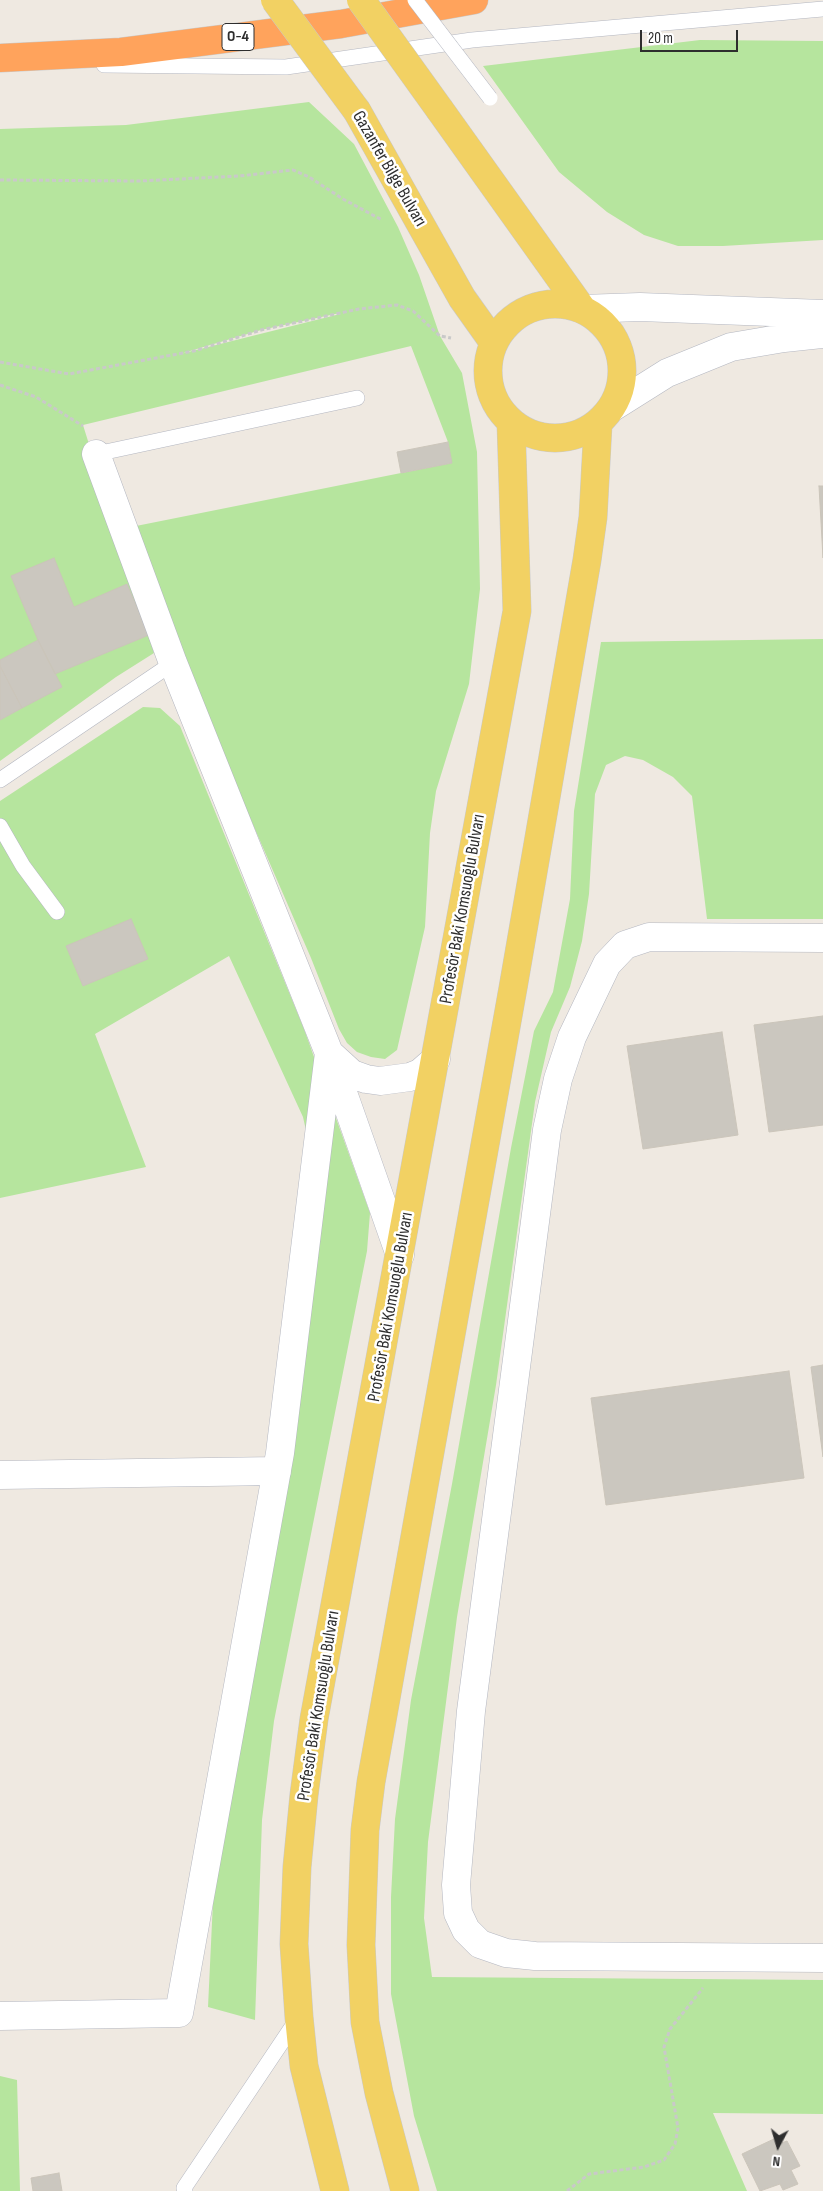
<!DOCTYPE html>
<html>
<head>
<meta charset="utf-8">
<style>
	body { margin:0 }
	#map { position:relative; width:823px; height:2191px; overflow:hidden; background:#efe9e1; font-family:"Sofia Sans Condensed",sans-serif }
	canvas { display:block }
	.north { position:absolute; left:753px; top:2121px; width:50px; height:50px; -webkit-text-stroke:4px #fff; paint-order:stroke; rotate:186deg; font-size:14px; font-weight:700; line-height:20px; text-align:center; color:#2e2e2e }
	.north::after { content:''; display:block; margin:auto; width:18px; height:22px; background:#2e2e2e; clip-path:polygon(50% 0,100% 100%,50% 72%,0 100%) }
	.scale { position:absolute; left:640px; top:30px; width:98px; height:22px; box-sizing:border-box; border:2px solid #2e2e2e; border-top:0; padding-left:6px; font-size:15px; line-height:18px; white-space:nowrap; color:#2e2e2e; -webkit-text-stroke:4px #fff; paint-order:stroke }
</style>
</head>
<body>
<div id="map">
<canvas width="823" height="2191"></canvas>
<div class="north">N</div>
<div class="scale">20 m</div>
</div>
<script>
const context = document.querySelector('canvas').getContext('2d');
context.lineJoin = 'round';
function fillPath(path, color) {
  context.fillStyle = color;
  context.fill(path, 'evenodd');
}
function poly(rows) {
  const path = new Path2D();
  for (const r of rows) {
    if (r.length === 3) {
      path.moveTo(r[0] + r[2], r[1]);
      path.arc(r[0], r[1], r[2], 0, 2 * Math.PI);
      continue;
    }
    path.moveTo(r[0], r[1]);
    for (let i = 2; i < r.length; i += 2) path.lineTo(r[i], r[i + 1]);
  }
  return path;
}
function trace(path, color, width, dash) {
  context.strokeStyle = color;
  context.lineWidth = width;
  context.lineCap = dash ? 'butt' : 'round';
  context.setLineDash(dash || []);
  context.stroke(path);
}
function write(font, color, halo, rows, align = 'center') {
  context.font = font + ' "Sofia Sans Condensed",sans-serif';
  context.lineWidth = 5;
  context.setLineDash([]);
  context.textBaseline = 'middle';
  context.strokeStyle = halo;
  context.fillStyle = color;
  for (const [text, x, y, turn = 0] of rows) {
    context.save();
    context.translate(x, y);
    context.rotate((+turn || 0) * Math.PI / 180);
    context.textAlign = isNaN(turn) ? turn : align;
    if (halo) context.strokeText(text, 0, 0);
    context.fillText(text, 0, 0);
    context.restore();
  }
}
const green = poly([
	[700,40,823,41,823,240,723,246,678,246,644,235,607,212,559,172,483,66],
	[309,102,354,144,398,227,419,275,440,336,462,373,477,452,480,589,469,684,436,791,430,833,425,927,397,1050,385,1059,371,1057,357,1052,347,1043,339,1029,311,958,197,696,136,526,451,463,448,442,411,346,83,425,154,653,116,677,0,761,0,129,126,125],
	[340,313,340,314,180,354,261,330],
	[823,639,823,919,707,919,692,796,673,777,643,760,625,756,606,765,595,794,589,894,582,941,570,987,551,1032,535,1102,496,1385,457,1617,428,1842,424,1918,432,1977,823,1980,823,2114,713,2113,747,2191,437,2191,414,2116,391,1994,391,1897,395,1819,411,1700,452,1484,511,1148,534,1031,553,992,570,899,574,811,601,642],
	[143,707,160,708,180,726,304,1029,370,1213,367,1251,274,1721,262,1820,255,2020,208,2007,217,1817,322,1202,303,1117,229,956,95,1034,146,1167,0,1198,0,801],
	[0,2076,17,2080,20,2191,0,2191]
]);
const building = poly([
	[448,442,452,463,401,473,397,452,448,442],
	[819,486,823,486,823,558,819,486],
	[54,558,74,607,127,584,149,635,55,674,38,640,11,576,54,558],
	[38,640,62,687,22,708,0,666,0,660,38,640],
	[0,666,22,708,0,720,0,666],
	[131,919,148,959,83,986,66,946,131,919],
	[823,1016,823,1125,769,1132,754,1025,823,1016],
	[722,1032,738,1135,643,1149,627,1046,722,1032],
	[823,1365,823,1457,811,1367,823,1365],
	[789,1371,804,1478,606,1505,591,1398,789,1371],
	[776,2138,779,2144,787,2141,800,2166,791,2170,798,2184,783,2190,780,2184,760,2191,742,2154,776,2138],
	[59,2173,62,2191,33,2191,31,2178,59,2173]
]);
const path = poly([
	[0,180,140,181,239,176,293,170,309,177,343,199,382,220],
	[0,362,69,374,194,351,261,330,359,309,397,305,413,311,440,336,451,338],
	[0,385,36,397,83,426],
	[567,2191,589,2174,644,2167,664,2160,675,2144,678,2128,664,2047,670,2029,703,1988]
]);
const service = poly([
	[104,65,286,67,472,40,823,9],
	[96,454,357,398],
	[0,780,173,663],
	[0,826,23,866,57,912],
	[185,2191,184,2188,298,2018]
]);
const minor = poly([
	[96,454,173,663,329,1053,400,1255],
	[823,938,649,937,625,945,607,964,572,1037,558,1079,547,1130,471,1711,456,1885,458,1913,466,1930,480,1944,506,1953,535,1956,823,1958],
	[329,1053,352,1074,366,1079,380,1081,410,1077,420,1073,436,1059],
	[0,1475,277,1471],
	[0,2016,179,2013,280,1453,329,1053]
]);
const secondary = poly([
	[582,309,640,307,823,314],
	[613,407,667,373,731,347,784,338,823,334]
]);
const primary = poly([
	[440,110,582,309],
	[357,111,462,298,494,343],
	[555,371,67],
	[335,2191,304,2066,299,2017,294,1944,297,1867,304,1795,314,1719,517,611,511,422],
	[405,2191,379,2093,365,2022,361,1945,365,1830,371,1782,513,988,587,560,593,517,598,424]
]);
const motorway = poly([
	[0,58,121,52,341,24,474,0]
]);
const serviceBridge = poly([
	[415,0,490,98]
]);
const primaryBridge = poly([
	[275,0,357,111],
	[361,0,440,110]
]);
const shields = [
	[238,37,32]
];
const shieldNames = [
	["O-4",238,37]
];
const streetNames = [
	["Gazanfer Bilge Bulvarı",389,169,60],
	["Profesör Baki Komsuoğlu Bulvarı",463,909,-80],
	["Profesör Baki Komsuoğlu Bulvarı",391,1307,-80],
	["Profesör Baki Komsuoğlu Bulvarı",319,1706,-81]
];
fillPath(green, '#b6e59e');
fillPath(building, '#cbc7bf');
trace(building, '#cbc5ba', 1);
trace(service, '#b4b7c1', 16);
trace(minor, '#b4b7c1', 29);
trace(secondary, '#b4b7c1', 29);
trace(primary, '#c9c9c9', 29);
trace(motorway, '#c9c9c9', 29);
trace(path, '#c9c9c9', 3, [4, 2.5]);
trace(service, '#fff', 15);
trace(minor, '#fff', 28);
trace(secondary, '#fff', 28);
trace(primary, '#f2d163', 28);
trace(motorway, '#ffa35c', 28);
trace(serviceBridge, '#b4b7c1', 16, []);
trace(primaryBridge, '#c9c9c9', 29, []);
trace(serviceBridge, '#fff', 15);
trace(primaryBridge, '#f2d163', 28);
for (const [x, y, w] of shields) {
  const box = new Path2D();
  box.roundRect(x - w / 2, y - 13.5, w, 27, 4);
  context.fillStyle = '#fff';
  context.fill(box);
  trace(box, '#2e2e2e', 1);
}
write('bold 16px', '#2e2e2e', null, shieldNames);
write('18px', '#2e2e2e', '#fff', streetNames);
</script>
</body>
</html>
